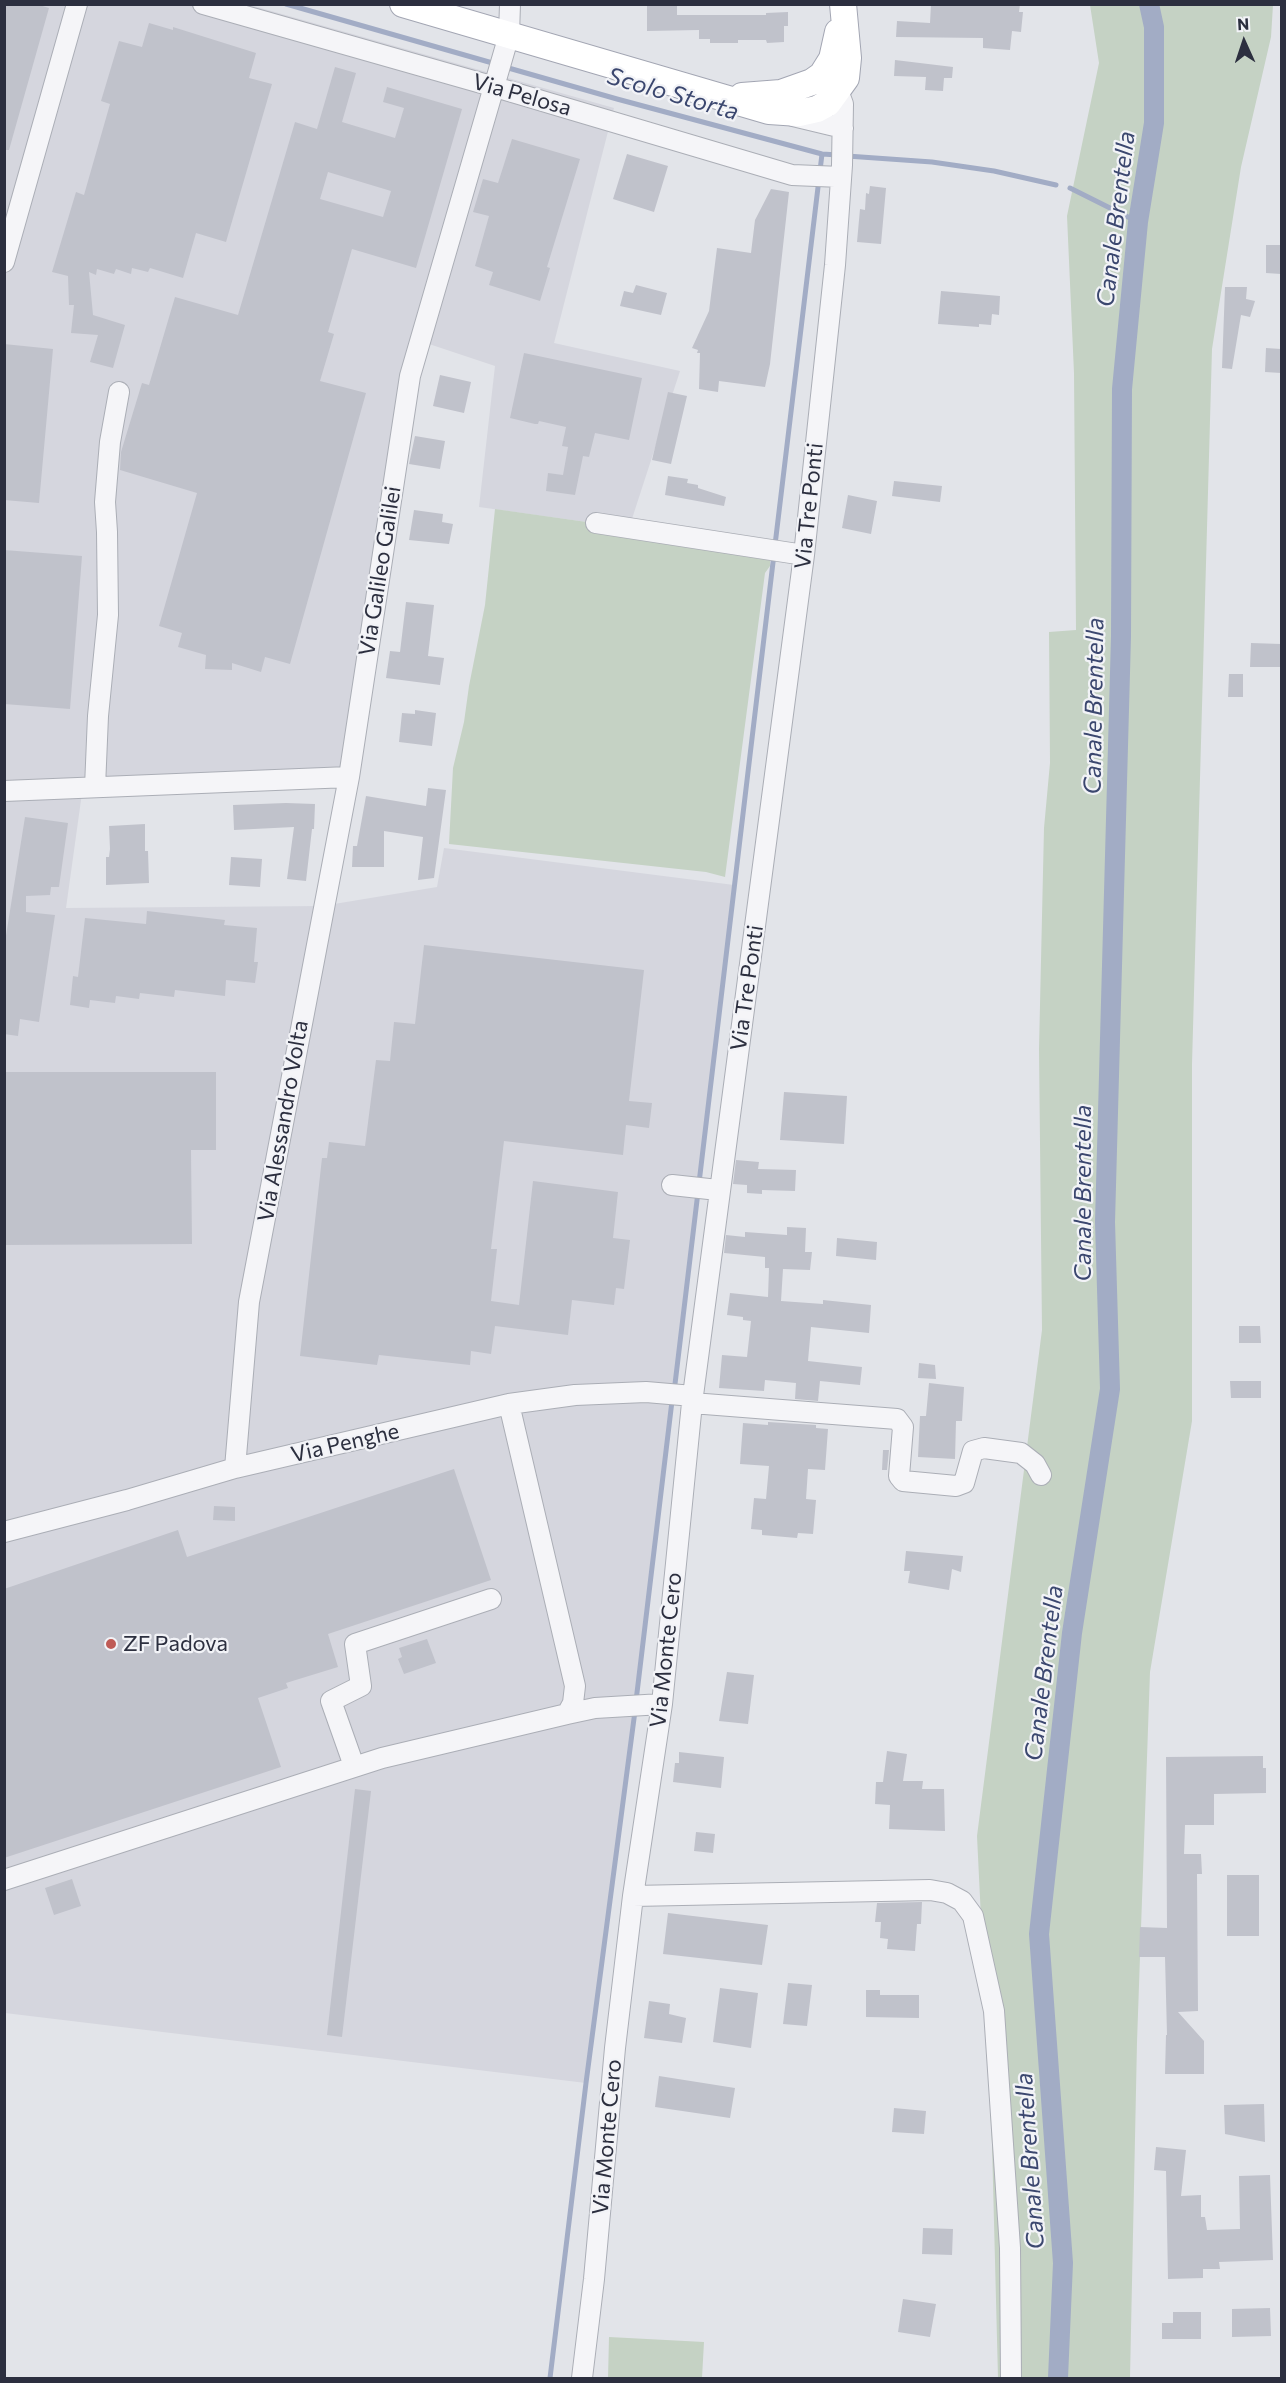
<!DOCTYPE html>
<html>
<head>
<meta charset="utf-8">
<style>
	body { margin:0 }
	#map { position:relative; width:1286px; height:2383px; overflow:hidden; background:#e2e4e9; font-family:Commissioner,sans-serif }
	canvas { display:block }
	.frame { position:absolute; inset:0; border:6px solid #2c2f3f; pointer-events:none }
	.north { position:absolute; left:1214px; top:12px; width:60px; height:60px; -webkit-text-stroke:4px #f2f3f7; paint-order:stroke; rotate:357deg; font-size:16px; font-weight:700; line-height:24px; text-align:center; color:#2c2f3f }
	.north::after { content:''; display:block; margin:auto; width:21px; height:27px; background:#2c2f3f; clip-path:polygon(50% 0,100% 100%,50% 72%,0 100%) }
</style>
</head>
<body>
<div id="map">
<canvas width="1286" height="2383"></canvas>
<div class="frame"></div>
<div class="north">N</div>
</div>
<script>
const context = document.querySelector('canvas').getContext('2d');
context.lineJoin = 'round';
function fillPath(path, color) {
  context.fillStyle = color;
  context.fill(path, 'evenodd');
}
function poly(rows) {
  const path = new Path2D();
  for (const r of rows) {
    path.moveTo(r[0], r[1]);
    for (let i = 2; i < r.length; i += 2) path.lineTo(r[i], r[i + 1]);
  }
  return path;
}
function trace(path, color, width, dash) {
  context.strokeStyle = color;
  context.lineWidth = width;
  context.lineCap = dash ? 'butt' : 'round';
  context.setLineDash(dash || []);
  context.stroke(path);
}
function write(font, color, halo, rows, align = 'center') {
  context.font = font + ' Commissioner,sans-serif';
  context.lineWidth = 4.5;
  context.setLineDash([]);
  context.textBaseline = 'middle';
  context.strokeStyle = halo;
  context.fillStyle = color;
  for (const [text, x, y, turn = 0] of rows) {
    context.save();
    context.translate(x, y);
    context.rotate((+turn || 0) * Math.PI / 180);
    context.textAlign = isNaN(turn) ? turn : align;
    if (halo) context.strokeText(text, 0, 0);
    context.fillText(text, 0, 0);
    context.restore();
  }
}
const built = poly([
	[5,5,250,5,614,108,554,343,680,371,629,528,479,507,495,366,420,341,345,783,82,793,66,908,322,906,437,887,444,848,734,885,639,1682,586,2083,5,2013]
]);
const green = poly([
	[1090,5,1273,5,1271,37,1241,167,1212,349,1192,1064,1192,1421,1150,1672,1137,2042,1130,2378,998,2378,992,2144,977,1836,1042,1330,1039,1049,1044,828,1050,763,1049,632,1076,630,1074,373,1067,216,1099,63],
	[495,509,629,528,770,555,770,566,765,573,725,877,706,872,449,844,453,768,464,722,469,686,485,605],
	[609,2337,704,2342,702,2378,608,2378]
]);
const stream = poly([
	[286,4,496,64],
	[505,67,617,99,822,154,838,155],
	[847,156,932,162,994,171,1056,185],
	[1070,188,1138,222],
	[775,545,822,154],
	[699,1183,774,554],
	[675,1384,698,1192],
	[636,1701,672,1401],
	[550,2378,586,2083,635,1711]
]);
const canal = poly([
	[1058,2378,1063,2263,1039,1934,1072,1633,1110,1389,1105,1222,1121,636,1122,389,1138,222,1154,123,1154,27,1149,4]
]);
const building = poly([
	[4,4,36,4,49,8,9,150,4,150],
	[647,4,677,4,677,15,766,15,766,13,788,12,788,26,784,26,784,42,767,43,766,40,738,40,738,43,710,43,710,39,699,39,699,30,647,31],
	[931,4,1020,4,1019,12,1023,12,1021,32,1012,31,1010,50,983,48,983,38,896,37,897,21,930,23],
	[149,23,173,30,173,27,256,53,249,78,272,84,226,242,196,233,183,278,150,268,148,272,132,268,131,274,116,269,114,274,97,269,96,275,89,272,93,315,125,325,113,368,90,362,98,335,71,333,74,305,69,305,68,276,52,272,76,192,84,195,110,104,101,101,119,41,142,47],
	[895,60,953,67,952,78,944,78,943,91,925,90,926,77,894,76],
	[335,67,356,73,342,122,395,138,404,108,383,102,387,87,462,109,416,268,352,249,328,332,334,334,320,381,366,393,290,664,265,657,261,672,232,663,232,670,205,669,206,655,178,647,182,633,159,626,197,493,120,470,121,452,142,383,149,385,175,297,238,315,295,122,317,129],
	[328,172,391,191,383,217,320,199],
	[512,139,580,159,547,267,550,268,540,301,489,285,493,272,475,266,489,216,473,212,483,179,498,183],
	[627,154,668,166,654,212,613,199],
	[870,186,886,188,881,244,857,242,860,209,865,210,866,193,869,194],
	[771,189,789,192,770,364,765,387,719,381,718,392,699,389,700,353,697,353,698,350,692,348,709,311,717,248,751,253,755,220],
	[1266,245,1281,245,1281,274,1266,273],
	[636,285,667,293,661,315,620,306,624,291,633,293],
	[1225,287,1247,287,1246,299,1255,301,1250,317,1241,315,1232,369,1222,368],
	[941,291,1000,296,999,315,992,314,991,325,979,324,979,327,938,324],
	[4,344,53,349,39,503,4,500],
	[1266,348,1281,349,1281,373,1265,372],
	[524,353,642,378,629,440,595,433,589,457,583,456,575,495,546,491,548,473,563,475,568,447,562,446,566,427,539,421,538,424,535,424,510,418],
	[440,375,471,382,464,413,433,406],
	[668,392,687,396,671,464,652,460],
	[415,436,445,441,440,469,409,464],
	[668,476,688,479,687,483,698,485,698,488,726,497,724,506,665,495],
	[894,481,942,486,940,502,892,496],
	[848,495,877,501,871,534,842,528],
	[414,510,443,514,442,522,453,524,449,544,409,540],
	[4,550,82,556,70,709,4,704],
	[406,602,434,605,428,656,444,658,440,685,386,678,390,651,400,652],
	[1251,643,1281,644,1281,667,1250,667],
	[1229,674,1243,674,1243,697,1228,697],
	[415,710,436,713,432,746,399,742,402,713,415,714],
	[428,788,446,790,434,878,418,880,423,837,384,831,384,867,352,867,353,846,357,846,366,796,426,806],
	[286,803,315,804,314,829,312,829,306,881,287,879,294,827,234,830,233,805],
	[25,817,68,823,59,887,51,887,50,895,26,896,26,912,55,915,39,1022,20,1019,18,1036,4,1034,4,948],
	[145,824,145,851,148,851,149,883,106,885,106,857,109,857,110,849,109,826],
	[231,857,262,859,260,887,229,885],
	[147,911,225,920,224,925,257,928,254,962,258,962,255,983,226,980,225,996,175,990,174,997,140,993,139,999,116,996,115,1003,90,1000,89,1008,70,1005,73,976,78,977,85,918,146,924],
	[424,945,644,970,629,1101,652,1103,649,1128,626,1125,623,1155,504,1141,491,1249,497,1249,491,1301,519,1305,533,1181,618,1192,613,1238,630,1240,624,1289,616,1288,614,1305,572,1300,568,1335,495,1326,491,1354,471,1351,470,1365,379,1355,377,1365,300,1356,322,1158,327,1158,329,1142,365,1146,376,1060,390,1061,394,1022,415,1024],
	[4,1072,216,1072,216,1150,191,1150,192,1244,4,1245],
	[784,1092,847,1096,844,1144,780,1140],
	[736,1160,759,1162,758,1169,796,1170,795,1191,762,1190,762,1194,747,1193,747,1185,733,1184],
	[787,1227,806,1228,805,1252,812,1252,810,1270,783,1269,781,1301,823,1304,823,1300,871,1305,869,1333,811,1327,808,1361,862,1367,860,1385,820,1381,818,1401,795,1399,796,1383,765,1380,764,1391,719,1388,722,1355,747,1357,751,1321,743,1320,743,1317,727,1315,730,1293,768,1297,769,1268,765,1268,765,1257,724,1253,726,1235,745,1237,745,1232,787,1235],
	[837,1238,877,1242,876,1260,836,1256],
	[1239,1326,1260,1326,1261,1343,1239,1343],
	[919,1363,935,1365,936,1379,918,1378],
	[1230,1381,1261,1381,1261,1398,1231,1398],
	[929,1383,964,1387,962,1421,956,1421,955,1459,918,1457,920,1416,926,1416],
	[768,1422,816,1425,816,1428,828,1429,825,1470,808,1469,806,1499,816,1500,813,1534,798,1533,797,1538,762,1535,762,1530,751,1529,754,1498,766,1499,769,1466,740,1464,743,1423,768,1425],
	[883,1450,889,1450,887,1470,882,1470],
	[454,1469,491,1580,328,1634,338,1667,286,1683,288,1688,258,1698,281,1767,4,1858,4,1589,178,1530,187,1557],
	[214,1506,235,1507,235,1521,213,1520],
	[906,1551,963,1556,961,1572,952,1569,949,1590,908,1583,910,1571,904,1571],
	[427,1639,436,1663,404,1674,398,1659,402,1657,399,1648],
	[727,1672,754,1675,748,1724,719,1721],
	[887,1751,907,1754,903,1781,923,1781,922,1789,944,1789,945,1831,889,1829,890,1805,875,1804,876,1782,883,1782],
	[679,1752,724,1757,721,1788,673,1782,675,1763,679,1763],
	[1263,1756,1263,1768,1266,1768,1266,1793,1214,1794,1214,1825,1185,1825,1184,1854,1201,1854,1202,1874,1197,1874,1198,2011,1178,2012,1204,2041,1204,2074,1165,2074,1166,2035,1167,2035,1165,1957,1139,1957,1140,1927,1167,1928,1166,1757],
	[355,1789,371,1791,342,2037,327,2035],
	[696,1832,715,1834,713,1853,694,1851],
	[1227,1875,1259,1875,1259,1936,1227,1936],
	[72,1879,81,1906,54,1915,45,1888],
	[922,1902,921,1924,917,1924,915,1951,887,1949,888,1939,880,1938,881,1922,875,1922,877,1903],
	[668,1913,768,1925,762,1965,663,1954],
	[788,1983,812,1985,807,2026,783,2024],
	[720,1988,758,1993,751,2048,713,2042],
	[866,1990,880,1990,880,1995,919,1995,919,2018,866,2017],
	[649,2001,670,2004,669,2014,686,2018,682,2043,644,2038],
	[659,2076,735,2088,730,2118,655,2107],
	[1264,2104,1265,2142,1225,2134,1224,2105],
	[894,2108,926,2111,924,2134,892,2132],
	[1156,2147,1186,2150,1181,2196,1201,2195,1201,2217,1205,2217,1207,2230,1240,2229,1239,2176,1270,2175,1273,2260,1219,2262,1220,2269,1203,2269,1203,2278,1168,2279,1166,2171,1154,2170],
	[923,2228,953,2229,952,2255,922,2254],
	[903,2299,936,2304,930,2337,898,2332],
	[1270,2308,1271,2336,1232,2337,1232,2309],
	[1173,2312,1201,2312,1201,2339,1162,2339,1162,2323,1173,2323]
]);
const minor = poly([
	[203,4,495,87,792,175,841,177],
	[793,116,843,128],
	[4,262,77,4],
	[596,523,804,555],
	[95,787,98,716,108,615,107,532,105,502,110,442,119,392],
	[4,791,349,777],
	[672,1185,718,1190],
	[692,1403,897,1419,903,1427,899,1476,903,1481,956,1486,964,1483,973,1451,984,1448,1021,1453,1035,1464,1041,1475],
	[509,1404,575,1686,573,1703,567,1714],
	[235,1468,249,1302,349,777,410,376,509,35,510,4],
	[4,1532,127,1500,235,1468,509,1404,575,1395,646,1392,693,1396],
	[354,1766,331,1701,361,1686,355,1644,491,1599],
	[4,1880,382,1758,567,1714,595,1708,662,1704],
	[633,1896,930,1890,947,1893,962,1901,973,1916,994,2011,1010,2248,1011,2378],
	[582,2378,594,2279,615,2048,633,1896,662,1704,692,1403,804,555,835,265,842,165,843,104,834,80]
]);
const major = poly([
	[403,4,769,111,799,113,817,109,828,103,846,78,848,58,843,4],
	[742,96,781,93,812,82,822,75,832,59,838,32]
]);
const markers = [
	[111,1644,6,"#bf5b56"]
];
const streetNames = [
	["Via Pelosa",522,95,16],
	["Via Tre Ponti",809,506,-84],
	["Via Galileo Galilei",380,571,-81],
	["Via Tre Ponti",747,988,-82],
	["Via Alessandro Volta",283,1121,-80],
	["Via Penghe",345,1443,-13],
	["Via Monte Cero",666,1650,-84],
	["Via Monte Cero",607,2137,-85]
];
const poiNames = [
	["ZF Padova",123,1644]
];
const waterNames = [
	["Scolo Storta",673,94,16],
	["Canale Brentella",1116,219,-83],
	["Canale Brentella",1094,706,-89],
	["Canale Brentella",1083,1193,-90],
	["Canale Brentella",1044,1673,-83],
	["Canale Brentella",1030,2161,-94]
];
fillPath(built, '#d5d6de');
fillPath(green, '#c5d2c4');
trace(stream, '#a2acc5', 5);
trace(canal, '#a2acc5', 20);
fillPath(building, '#c0c2cb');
trace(minor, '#abaeb6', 22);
trace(major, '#a3a6b3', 28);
trace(minor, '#f5f5f8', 20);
trace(major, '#fff', 26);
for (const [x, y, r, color] of markers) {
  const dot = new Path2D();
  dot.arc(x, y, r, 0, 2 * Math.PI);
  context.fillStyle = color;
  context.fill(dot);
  trace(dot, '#f2f3f7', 2);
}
write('22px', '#2c2f3f', '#f2f3f7', streetNames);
write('22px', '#2c2f3f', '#f2f3f7', poiNames, 'left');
write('italic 24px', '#3b476f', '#f2f3f7', waterNames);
</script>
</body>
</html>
